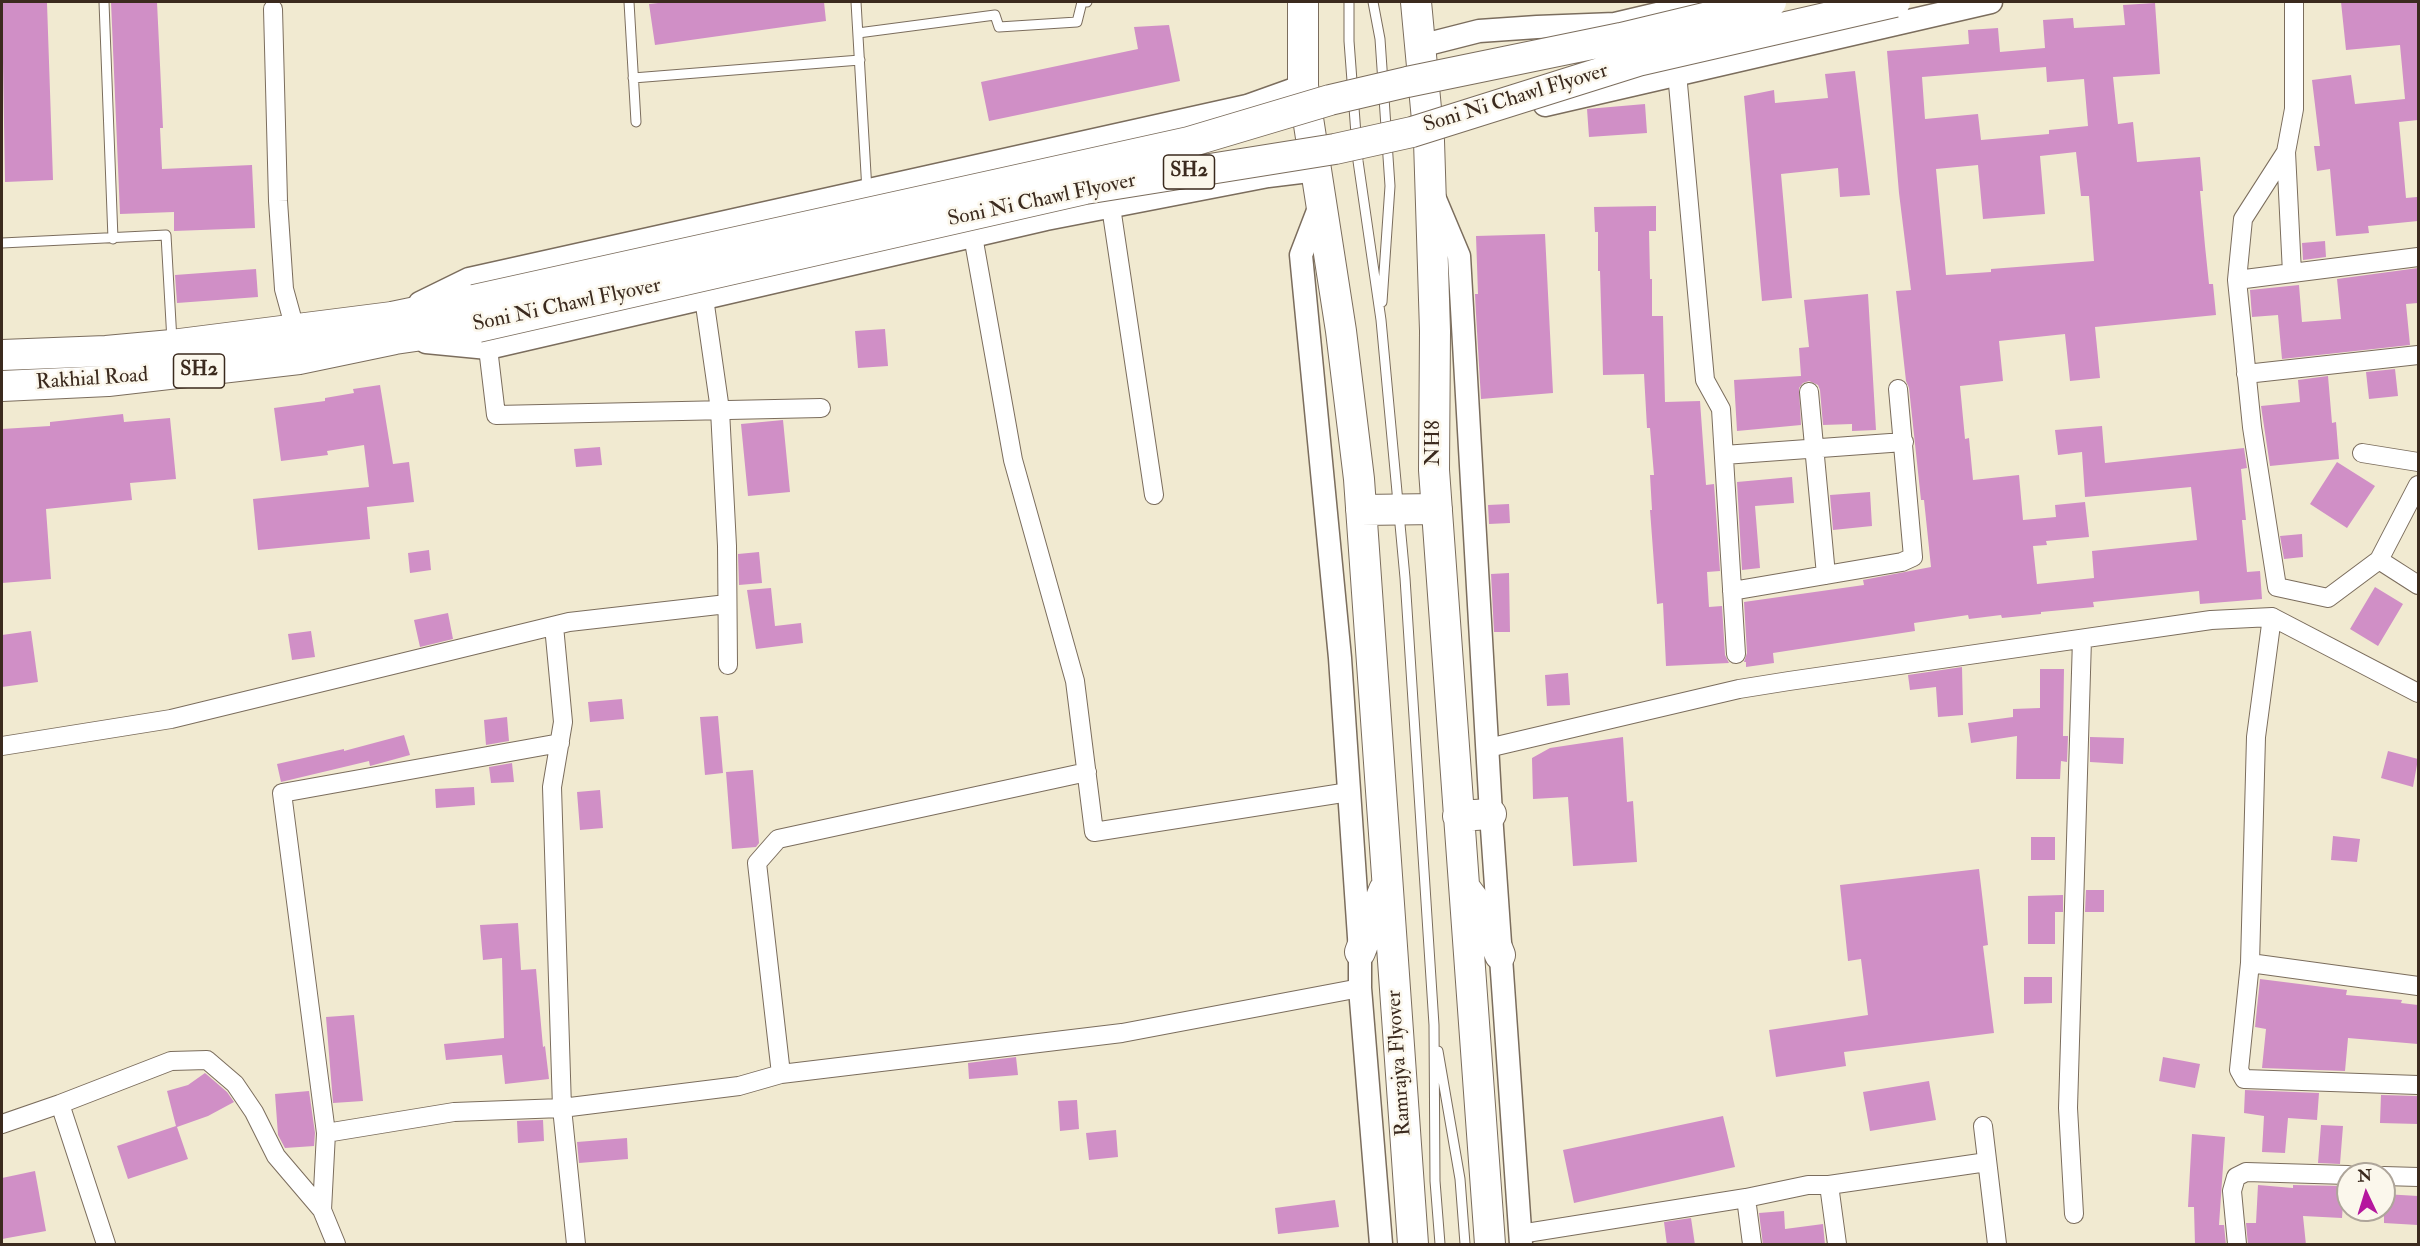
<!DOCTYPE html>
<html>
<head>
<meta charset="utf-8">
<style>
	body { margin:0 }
	#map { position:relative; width:2420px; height:1246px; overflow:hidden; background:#f1ead1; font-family:"IM FELL Double Pica",serif }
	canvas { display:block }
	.frame { position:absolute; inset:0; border:3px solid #3b2a1e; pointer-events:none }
	.north { position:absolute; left:2336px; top:1162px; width:60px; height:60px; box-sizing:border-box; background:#fbf7ec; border:2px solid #aea59a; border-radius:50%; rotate:356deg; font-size:16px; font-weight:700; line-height:24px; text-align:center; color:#3b2a1e }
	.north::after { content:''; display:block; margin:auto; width:21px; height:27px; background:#b5179e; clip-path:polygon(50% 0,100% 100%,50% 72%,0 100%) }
</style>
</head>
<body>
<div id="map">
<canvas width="2420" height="1246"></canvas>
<div class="frame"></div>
<div class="north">N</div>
</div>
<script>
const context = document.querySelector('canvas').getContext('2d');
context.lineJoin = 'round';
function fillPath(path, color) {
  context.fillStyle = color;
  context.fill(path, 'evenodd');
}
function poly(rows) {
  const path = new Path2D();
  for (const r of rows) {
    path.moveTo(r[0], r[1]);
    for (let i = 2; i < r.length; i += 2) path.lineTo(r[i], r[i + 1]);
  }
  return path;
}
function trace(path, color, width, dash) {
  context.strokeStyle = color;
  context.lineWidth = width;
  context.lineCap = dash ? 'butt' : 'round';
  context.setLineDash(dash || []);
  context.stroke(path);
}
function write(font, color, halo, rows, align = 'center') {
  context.font = font + ' "IM FELL Double Pica",serif';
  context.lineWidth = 5;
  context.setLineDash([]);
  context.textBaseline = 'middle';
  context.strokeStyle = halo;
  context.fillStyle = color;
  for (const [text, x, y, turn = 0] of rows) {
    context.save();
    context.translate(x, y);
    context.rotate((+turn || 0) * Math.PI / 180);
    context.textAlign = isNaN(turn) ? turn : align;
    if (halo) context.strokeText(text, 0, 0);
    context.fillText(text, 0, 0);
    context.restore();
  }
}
const building = poly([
	[111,2,157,2,163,128,160,128,162,169,252,165,255,228,174,231,174,212,120,214],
	[667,2,824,2,826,21,655,45,649,4],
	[2341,2,2418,2,2418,120,2399,122,2406,198,2417,197,2418,221,2368,226,2369,233,2336,236,2330,169,2317,171,2314,146,2320,146,2312,80,2351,75,2355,104,2405,99,2400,45,2346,50],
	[2,3,47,3,53,180,5,182],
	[2155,3,2160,74,2113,77,2118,124,2133,122,2137,162,2200,157,2203,191,2200,191,2205,246,2209,284,2213,284,2216,315,2095,327,2100,378,2070,381,2065,334,1999,341,2003,381,1960,386,1965,439,1969,438,1973,480,2019,475,2023,520,2056,517,2055,505,2085,502,2089,537,2046,541,2047,545,2033,546,2037,584,2094,578,2092,551,2197,540,2191,487,2085,497,2082,452,2058,455,2055,430,2102,426,2105,463,2244,448,2247,468,2241,469,2246,520,2242,520,2247,572,2260,571,2262,599,2200,604,2199,591,2093,602,2094,607,2041,612,2041,614,2002,618,2001,615,1969,619,1968,615,1914,623,1915,631,1773,653,1774,663,1746,667,1746,662,1744,662,1747,653,1744,602,1864,585,1863,580,1931,567,1924,500,1921,500,1909,388,1906,381,1896,291,1911,290,1899,193,1887,51,1969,44,1968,30,1998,28,2000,52,2045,48,2043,20,2073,18,2074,28,2125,25,2123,5],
	[2046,67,2047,82,2084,79,2088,126,2049,130,2049,134,1981,140,1978,114,1925,119,1922,77],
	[2076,152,2081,196,2089,196,2094,261,1991,269,1991,272,1946,275,1936,169,1978,165,1983,219,2045,214,2040,156],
	[1169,25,1180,81,989,121,981,82,1138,49,1134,27],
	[1855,71,1870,195,1840,197,1838,168,1781,174,1792,298,1762,301,1744,96,1774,90,1775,103,1828,98,1825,74],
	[1645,104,1647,133,1589,137,1587,109],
	[1656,206,1656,231,1649,231,1650,279,1652,279,1652,316,1663,316,1665,402,1700,401,1706,485,1714,484,1720,571,1707,572,1709,607,1722,606,1725,655,1729,663,1666,666,1663,603,1657,604,1650,510,1652,510,1650,475,1654,475,1650,428,1647,428,1644,374,1603,375,1600,271,1598,271,1598,232,1595,232,1594,207],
	[1545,234,1553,393,1481,399,1476,314,1475,294,1478,294,1476,236],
	[2325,241,2326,257,2303,260,2302,243],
	[2418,268,2418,303,2406,304,2410,345,2282,359,2278,315,2252,317,2250,290,2299,285,2302,322,2341,319,2337,279],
	[256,269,258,297,177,303,175,275],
	[1868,294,1876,430,1852,431,1852,424,1823,425,1820,390,1818,385,1809,381,1803,383,1799,388,1801,425,1737,431,1734,380,1801,376,1799,348,1809,347,1804,300],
	[885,329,888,366,858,368,855,331],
	[2395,369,2398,396,2369,399,2366,372],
	[2328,376,2332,423,2336,422,2339,459,2270,466,2261,406,2300,402,2298,380],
	[380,385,393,464,409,462,414,502,367,507,370,539,258,550,253,499,369,487,364,445,327,451,328,455,281,461,274,408,325,401,325,398,354,393,353,389],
	[123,414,124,422,170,418,176,479,130,483,132,500,46,509,51,579,2,583,2,429,50,426,50,422],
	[783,420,790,492,748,496,741,424],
	[600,447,602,465,576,467,574,449],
	[2337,462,2375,486,2347,528,2310,504],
	[1792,477,1794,503,1755,506,1760,568,1742,570,1737,482],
	[1870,492,1872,526,1833,530,1830,495],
	[1509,504,1510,523,1489,524,1488,505],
	[2302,534,2303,557,2284,559,2280,536],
	[429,550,431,570,410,573,408,553],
	[759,552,762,583,739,585,738,554],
	[1509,573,1510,632,1494,632,1491,574],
	[2375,587,2403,604,2378,646,2350,629],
	[771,588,775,626,801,623,803,643,756,649,747,590],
	[448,613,453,639,420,647,414,620],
	[31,631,38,682,2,687,2,635],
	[311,631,315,657,292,660,288,634],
	[1962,667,1963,715,1938,717,1936,687,1910,690,1908,675],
	[2040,669,2064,669,2063,736,2068,736,2067,762,2061,761,2060,779,2016,779,2017,736,1971,743,1968,723,2013,717,2013,709,2040,708],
	[1568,673,1570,705,1547,706,1545,675],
	[622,699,624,719,590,722,588,702],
	[718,716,723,773,705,775,700,717],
	[507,717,509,741,486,745,484,720],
	[404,735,410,755,370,766,369,761,281,782,277,764,344,749,344,751],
	[1623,737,1627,802,1633,801,1637,862,1573,866,1568,797,1533,799,1532,758,1550,748],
	[2090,737,2124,738,2123,764,2090,762],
	[2388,751,2418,759,2413,787,2381,778],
	[512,763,514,782,491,783,489,767],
	[753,770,759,843,756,847,732,849,726,772],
	[474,787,475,805,436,808,435,789],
	[600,790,603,828,580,830,577,792],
	[2333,836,2360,839,2357,862,2331,860],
	[2031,837,2055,837,2055,860,2031,860],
	[1979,869,1988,945,1983,946,1994,1033,1844,1052,1846,1066,1776,1077,1769,1030,1868,1015,1861,959,1848,961,1840,885],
	[2086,890,2104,890,2104,912,2085,912],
	[2063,895,2063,912,2055,912,2055,944,2028,944,2028,896],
	[518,923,521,970,536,969,543,1047,545,1046,549,1079,505,1084,502,1055,446,1060,444,1044,504,1038,502,958,483,960,480,925],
	[2024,977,2052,977,2052,1003,2024,1004],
	[2260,979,2347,990,2346,995,2402,1000,2401,1003,2418,1005,2418,1044,2348,1038,2345,1071,2262,1068,2266,1029,2255,1027],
	[354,1015,363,1101,333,1103,326,1017],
	[1016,1057,1018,1075,969,1079,968,1063],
	[2163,1057,2200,1064,2195,1088,2159,1081],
	[205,1073,227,1092,234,1102,208,1116,177,1127,188,1159,128,1179,117,1146,176,1126,167,1091,188,1085],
	[1929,1081,1936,1120,1870,1131,1863,1092],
	[2245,1090,2319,1093,2317,1120,2288,1118,2285,1153,2262,1152,2264,1116,2244,1113],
	[309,1091,315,1133,314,1146,285,1148,278,1135,275,1094],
	[2381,1095,2418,1096,2418,1124,2380,1123],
	[1077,1100,1079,1129,1060,1131,1058,1101],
	[1723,1116,1735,1167,1574,1203,1563,1150],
	[543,1120,544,1141,518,1143,517,1121],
	[2321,1125,2343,1126,2340,1164,2318,1163],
	[1116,1130,1118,1157,1089,1160,1086,1133],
	[2192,1134,2225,1137,2219,1225,2224,1225,2226,1245,2195,1245,2194,1207,2188,1207],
	[627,1138,628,1159,579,1163,577,1142],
	[35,1171,46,1231,2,1239,2,1178],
	[2258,1185,2293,1188,2293,1185,2344,1186,2342,1218,2303,1216,2306,1245,2248,1245,2246,1223,2256,1223],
	[2384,1194,2418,1196,2418,1225,2384,1223],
	[1335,1200,1339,1227,1278,1234,1275,1208],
	[1784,1211,1785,1229,1823,1224,1825,1245,1763,1245,1759,1213],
	[1691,1218,1695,1245,1667,1245,1664,1222]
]);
const service = poly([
	[104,2,113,239],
	[629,2,636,122],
	[856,2,867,191],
	[1349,2,1349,41,1358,161,1381,320,1405,578,1434,1025,1435,1181,1440,1244],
	[1373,2,1380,39,1390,186,1382,302],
	[858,33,995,15,999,27,1077,22,1082,2,1087,2],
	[633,78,860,60],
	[2,243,166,235,172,341],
	[1438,1051,1460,1179,1465,1244]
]);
const minor = poly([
	[2294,2,2294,109,2286,152,2243,219,2237,280,2252,427,2277,587,2328,598,2379,560,2418,485],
	[273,9,278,201,284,289,295,329],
	[1677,73,1705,380,1721,409,1736,654],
	[2286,152,2292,273],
	[1111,207,1154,495],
	[973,236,1013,460,1075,681,1094,832,1349,792],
	[2237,280,2418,257],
	[704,298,720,410,727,546,728,665],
	[488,348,496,415,821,408],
	[2246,374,2418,355],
	[1809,392,1826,575],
	[2362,453,2418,462],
	[1724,455,1904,442],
	[2379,560,2418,585],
	[1732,591,1902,562,1913,557,1898,389],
	[2272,617,2256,737,2250,963,2239,1070,2244,1079,2418,1085],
	[554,626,563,722,552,787,562,1108,576,1244],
	[2,746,171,719,569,622,727,604],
	[1488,748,1739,689,1789,681,2211,620,2272,617,2418,693],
	[2250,963,2418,986],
	[781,1074,757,863,778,839,1087,772],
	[60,1104,171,1061,207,1060,235,1084,254,1112,276,1156,322,1210,336,1244],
	[2,1124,60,1104,106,1244],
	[1983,1126,1997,1244],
	[326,1133,454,1112,562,1108,739,1086,781,1074,1122,1033,1360,988],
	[2384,1176,2418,1177],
	[1829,1185,1837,1244],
	[1746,1198,1752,1244],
	[322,1210,326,1133,282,793,560,743],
	[2074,1214,2068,1108,2082,639],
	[1520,1234,1746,1198,1808,1185,1829,1185,1987,1162],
	[2237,1244,2232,1191,2236,1177,2246,1172,2348,1175]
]);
const tertiary = poly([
	[1420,46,1479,31,1537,27,1615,24,1708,2],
	[1545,105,1991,2],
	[1435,199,1459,256,1491,814,1521,1244],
	[1321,203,1301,255,1340,658,1360,952,1360,988,1381,1244],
	[420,303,469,279,1247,106,1303,86],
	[426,342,488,348,1046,219,1268,176,1317,170]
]);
const primary = poly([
	[1303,2,1303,86,1341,331,1359,479,1413,1244],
	[1416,2,1429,141,1435,331,1434,470,1490,1244],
	[2,355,106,351,172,345,392,317,474,300],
	[2,386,108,381,299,359,395,339,478,327],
	[1361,510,1437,509],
	[1458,816,1491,814],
	[1465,888,1483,912,1500,955],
	[1360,952,1384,890]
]);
const primaryBridge = poly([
	[474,300,1189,142,1330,100,1407,82,1621,38,1771,2],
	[478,327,1085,189,1335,149,1412,132,1638,61,1895,2]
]);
const shields = [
	[1189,172,51],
	[199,371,51]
];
const shieldNames = [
	["SH2",1189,172],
	["SH2",199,371]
];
const streetNames = [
	["Soni Ni Chawl Flyover",1516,99,-17],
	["Soni Ni Chawl Flyover",1042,201,-12],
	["Soni Ni Chawl Flyover",567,306,-12],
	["Rakhial Road",92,380,-4],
	["NH8",1434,443,-90],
	["Ramrajya Flyover",1400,1063,-94]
];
fillPath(building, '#d08fc6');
trace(service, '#7b6d5d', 11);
trace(minor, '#7b6d5d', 20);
trace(tertiary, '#7b6d5d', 25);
trace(primary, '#7b6d5d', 32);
trace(service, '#fff', 9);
trace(minor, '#fff', 18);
trace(tertiary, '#fff', 22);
trace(primary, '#fff', 30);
trace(primaryBridge, '#7b6d5d', 32, []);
trace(primaryBridge, '#fff', 30);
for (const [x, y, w] of shields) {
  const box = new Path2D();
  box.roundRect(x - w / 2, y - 17, w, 34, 4.5);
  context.fillStyle = '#fbf7ec';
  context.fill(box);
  trace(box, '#3b2a1e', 1.5);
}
write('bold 20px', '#3b2a1e', null, shieldNames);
write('21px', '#3b2a1e', '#fbf7ec', streetNames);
</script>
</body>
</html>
